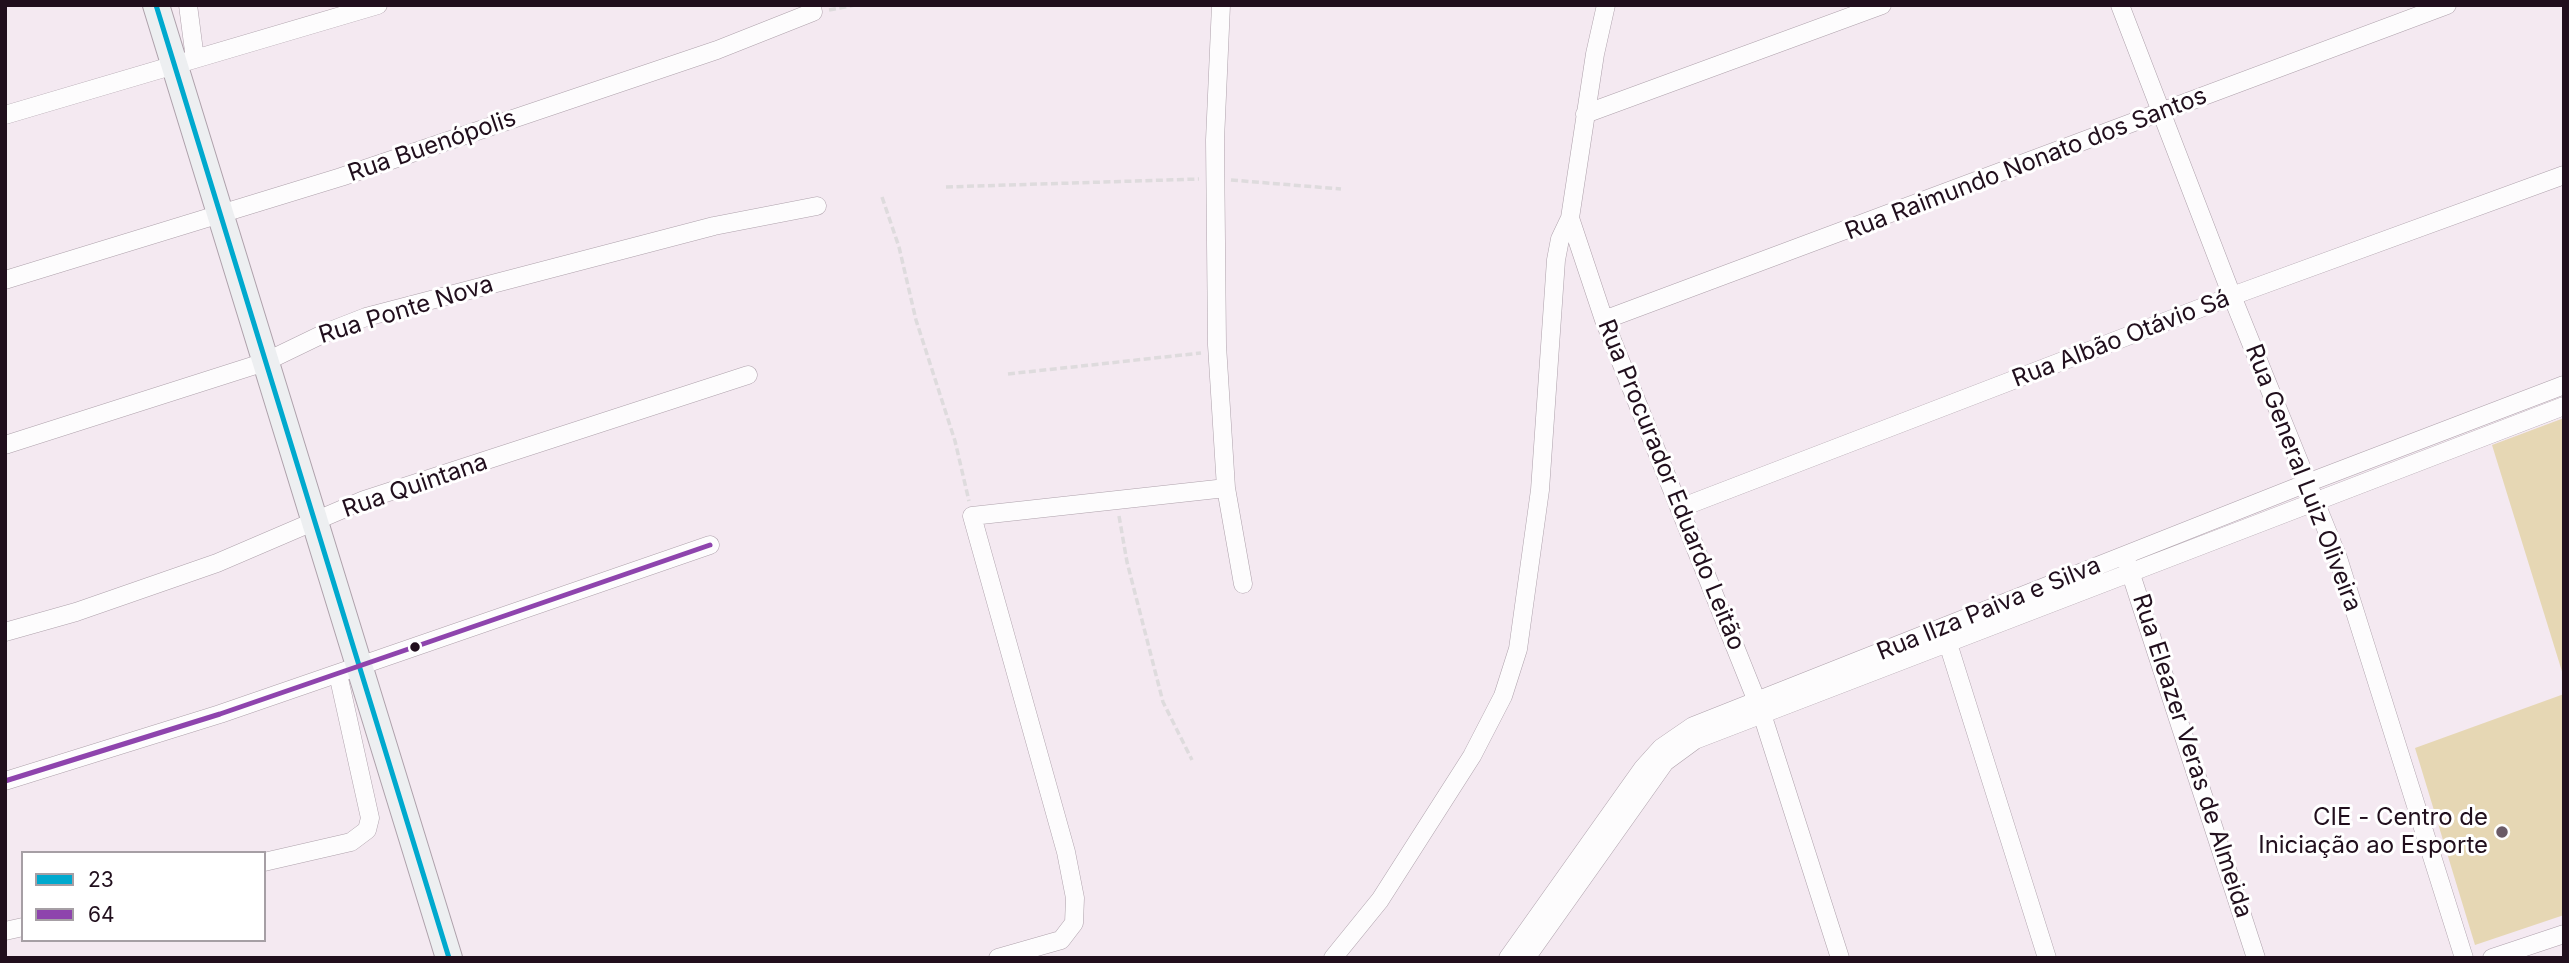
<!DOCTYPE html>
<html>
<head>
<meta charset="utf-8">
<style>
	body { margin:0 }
	#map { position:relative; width:2569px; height:963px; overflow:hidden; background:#f4e9f1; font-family:Inter,sans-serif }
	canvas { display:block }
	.frame { position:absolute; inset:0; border:7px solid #210f1d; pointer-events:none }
	.legend { position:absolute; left:21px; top:851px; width:245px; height:91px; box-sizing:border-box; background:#fff; border:2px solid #a69fa5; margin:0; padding:9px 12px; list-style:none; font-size:21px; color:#210f1d }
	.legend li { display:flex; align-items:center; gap:14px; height:35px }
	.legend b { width:35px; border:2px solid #a69fa5 }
</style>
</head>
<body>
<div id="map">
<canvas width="2569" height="963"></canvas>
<div class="frame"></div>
<ul class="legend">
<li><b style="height:9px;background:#00a9ce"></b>23</li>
<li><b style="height:9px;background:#8e44ad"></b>64</li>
</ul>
</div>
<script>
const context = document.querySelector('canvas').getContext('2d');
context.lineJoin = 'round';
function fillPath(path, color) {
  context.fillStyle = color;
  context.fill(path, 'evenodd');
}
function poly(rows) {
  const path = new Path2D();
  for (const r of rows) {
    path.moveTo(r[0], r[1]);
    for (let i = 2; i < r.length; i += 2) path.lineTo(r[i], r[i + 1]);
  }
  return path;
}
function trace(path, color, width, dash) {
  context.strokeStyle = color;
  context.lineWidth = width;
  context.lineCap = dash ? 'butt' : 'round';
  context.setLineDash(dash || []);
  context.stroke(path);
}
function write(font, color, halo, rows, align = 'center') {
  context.font = font + ' Inter,sans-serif';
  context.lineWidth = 6;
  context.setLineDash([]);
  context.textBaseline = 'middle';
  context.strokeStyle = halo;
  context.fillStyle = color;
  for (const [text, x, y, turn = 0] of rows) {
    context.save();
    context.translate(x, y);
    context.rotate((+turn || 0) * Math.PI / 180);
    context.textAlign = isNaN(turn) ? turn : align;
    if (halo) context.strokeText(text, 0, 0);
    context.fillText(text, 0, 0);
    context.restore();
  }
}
const green = poly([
	[2564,418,2564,678,2492,445],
	[2564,694,2564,915,2475,945,2415,748]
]);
const path = poly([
	[829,10,855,5],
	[1231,180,1341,189],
	[946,187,1199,179],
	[882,197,899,247,916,320,955,441,969,501],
	[1008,374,1201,353],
	[1119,516,1127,562,1163,702,1192,760]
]);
const street = poly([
	[188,5,195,59],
	[1221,5,1215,140,1217,345,1226,488,1243,584],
	[1606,5,1595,54,1570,218,1604,320,1762,714,1840,958],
	[2120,5,2232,296,2338,558,2464,958],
	[1585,114,1882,5],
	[5,115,378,5],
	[5,280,341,177,717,50,813,12,811,5],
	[1604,320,2447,5],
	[5,445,265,362,325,333,366,317,714,226,817,206],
	[1680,508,2232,296,2564,175],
	[2127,562,2256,958],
	[5,632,76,612,217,563,364,500,748,375],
	[1945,634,2047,958],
	[5,781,220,714,710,545],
	[264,862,351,842,367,830,370,818,338,674],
	[5,931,23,927],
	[998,958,1061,940,1074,923,1075,898,1066,852,972,516,1226,488],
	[1333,958,1380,900,1472,756,1503,696,1518,649,1540,490,1556,260,1560,239,1570,218],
	[1508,958,1643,768,1661,748,1693,726,2307,483,2564,385],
	[1526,958,1665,762,1695,740,2564,406],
	[2492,958,2564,934]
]);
const secondary = poly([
	[156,5,449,958]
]);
const bus1 = poly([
	[156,5,449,958]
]);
const bus2 = poly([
	[5,781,220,714,710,545]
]);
const markers = [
	[415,647,6,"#210f1d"],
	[2502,832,7,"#6b5b67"]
];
const streetNames = [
	["Rua Buenópolis",432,146,-19],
	["Rua Raimundo Nonato dos Santos",2026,164,-21],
	["Rua Ponte Nova",406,310,-17],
	["Rua Albão Otávio Sá",2121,339,-21],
	["Rua General Luiz Oliveira",2303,478,69],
	["Rua Procurador Eduardo Leitão",1671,485,68],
	["Rua Quintana",415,486,-19],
	["Rua Ilza Paiva e Silva",1989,609,-22],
	["Rua Eleazer Veras de Almeida",2192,756,72]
];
const poiNames = [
	["CIE - Centro de",2488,818],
	["Iniciação ao Esporte",2488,846]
];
fillPath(green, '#e6d7b4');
trace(street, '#aea1ab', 19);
trace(secondary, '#aea1ab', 28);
trace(path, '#dedbdd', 3.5, [7, 3.5]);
trace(street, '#fdfcfd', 18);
trace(secondary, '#edeff1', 26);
trace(bus1, '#00a9ce', 5);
trace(bus2, '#8e44ad', 5);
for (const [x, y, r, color] of markers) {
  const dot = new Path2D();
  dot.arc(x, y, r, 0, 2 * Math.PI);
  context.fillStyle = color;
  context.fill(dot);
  trace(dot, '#fff', 2.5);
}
write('24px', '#210f1d', '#fff', streetNames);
write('24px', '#210f1d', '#fff', poiNames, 'right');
</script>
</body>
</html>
